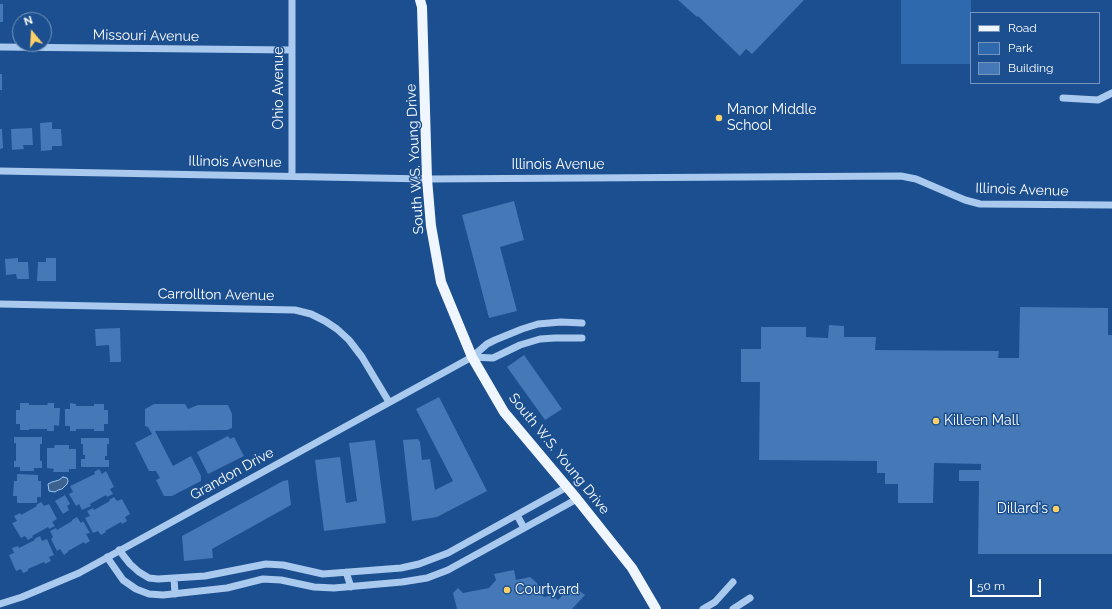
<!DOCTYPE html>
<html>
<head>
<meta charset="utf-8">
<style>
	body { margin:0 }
	#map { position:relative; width:1112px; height:609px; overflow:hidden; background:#1b4f8f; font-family:Raleway,sans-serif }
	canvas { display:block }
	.legend { position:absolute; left:970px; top:12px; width:130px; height:72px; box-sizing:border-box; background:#1b4f8f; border:1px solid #7695bc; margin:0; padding:5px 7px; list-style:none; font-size:12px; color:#fff }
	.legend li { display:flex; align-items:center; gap:8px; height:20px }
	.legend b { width:20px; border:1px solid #7695bc }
	.north { position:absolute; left:12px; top:12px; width:40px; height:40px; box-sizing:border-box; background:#1b4f8f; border:1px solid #7695bc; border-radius:50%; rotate:342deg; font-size:11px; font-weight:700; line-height:16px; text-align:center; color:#fff }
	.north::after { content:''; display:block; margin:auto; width:14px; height:18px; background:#ffd166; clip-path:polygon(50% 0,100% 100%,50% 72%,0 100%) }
	.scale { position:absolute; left:970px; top:579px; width:71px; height:18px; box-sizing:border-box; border:2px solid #fff; border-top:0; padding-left:5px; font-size:12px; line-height:14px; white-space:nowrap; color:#fff; -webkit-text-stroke:3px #1b4f8f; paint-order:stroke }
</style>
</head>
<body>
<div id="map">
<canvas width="1112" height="609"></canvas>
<ul class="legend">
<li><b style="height:5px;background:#f0f6ff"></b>Road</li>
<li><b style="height:11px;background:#2e69ad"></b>Park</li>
<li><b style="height:11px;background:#4478b7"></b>Building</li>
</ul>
<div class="north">N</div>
<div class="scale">50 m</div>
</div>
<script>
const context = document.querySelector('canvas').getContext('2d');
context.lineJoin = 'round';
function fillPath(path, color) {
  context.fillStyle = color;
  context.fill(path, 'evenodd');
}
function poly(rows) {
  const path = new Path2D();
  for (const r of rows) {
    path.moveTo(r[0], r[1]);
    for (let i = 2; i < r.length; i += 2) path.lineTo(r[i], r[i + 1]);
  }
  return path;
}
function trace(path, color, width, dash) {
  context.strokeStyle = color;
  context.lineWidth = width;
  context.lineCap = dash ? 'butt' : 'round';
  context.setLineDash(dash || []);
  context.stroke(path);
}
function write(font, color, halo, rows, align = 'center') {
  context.font = font + ' Raleway,sans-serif';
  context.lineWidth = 3;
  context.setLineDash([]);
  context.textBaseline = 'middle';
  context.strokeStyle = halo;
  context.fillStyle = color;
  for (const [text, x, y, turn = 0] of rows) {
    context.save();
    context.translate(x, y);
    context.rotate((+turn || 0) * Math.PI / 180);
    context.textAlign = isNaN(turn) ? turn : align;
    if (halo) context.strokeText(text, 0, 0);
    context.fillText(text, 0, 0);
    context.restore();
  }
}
const green = poly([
	[901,0,971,0,971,64,901,64]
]);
const water = poly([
	[63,477,67,478,68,481,67,484,62,489,58,490,55,492,49,491,48,484,52,482,59,480,63,477]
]);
const building = poly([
	[678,0,804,0,752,54,746,49,740,56,698,16,697,17],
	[0,4,3,4,3,22,0,22],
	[0,74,2,74,2,90,0,90],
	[52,122,52,129,61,129,62,146,52,146,52,150,41,151,40,123],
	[32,128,33,145,23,145,24,149,12,150,11,129],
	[0,129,2,129,3,148,0,149],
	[514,201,524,240,500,247,517,311,489,318,462,215],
	[18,258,18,262,28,262,29,279,17,279,16,274,6,275,5,259],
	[46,258,56,258,56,281,37,281,38,262,46,262],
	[1020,307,1108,308,1108,335,1112,335,1112,554,978,554,979,481,959,481,959,470,981,470,981,464,934,463,933,503,898,503,898,484,885,484,885,473,877,473,877,461,759,460,760,382,741,382,741,349,761,349,761,327,806,327,806,337,828,338,829,325,844,326,844,337,876,337,875,350,999,351,998,358,1019,358],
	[120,328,121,362,110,362,109,345,96,346,95,329],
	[524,355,562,409,545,420,507,367],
	[439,397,487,491,437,517,412,521,403,440,418,439,420,442,422,460,430,459,435,490,453,481,416,409],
	[20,403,29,403,29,405,47,405,48,403,54,403,54,408,60,408,59,426,54,425,54,431,47,431,47,429,29,429,29,430,20,430,20,424,16,424,16,410,20,410],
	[70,403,76,404,76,406,94,406,94,404,104,404,104,410,108,410,108,424,104,424,104,431,94,431,94,429,76,429,76,431,70,431,70,426,65,426,65,409,70,409],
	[154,404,185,404,188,409,198,405,228,405,232,414,232,428,227,430,155,431,173,466,191,456,201,476,201,481,172,496,164,496,156,480,160,478,156,471,149,471,135,443,152,434,148,427,145,426,145,409],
	[228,436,230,439,234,437,244,456,208,474,197,452],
	[14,437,42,437,42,444,40,444,40,461,42,461,42,468,34,468,34,471,20,471,20,467,14,467,14,461,16,461,16,443,14,443],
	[81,438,109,438,109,444,107,444,107,456,105,456,105,460,109,460,109,467,81,467,81,459,85,459,85,455,83,455,83,444,81,444],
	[375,440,386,523,324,531,315,460,340,457,346,503,357,501,349,443],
	[55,445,69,445,69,449,76,449,76,469,69,469,69,472,53,472,54,469,47,468,47,448,54,448],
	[99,469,102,474,106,471,114,487,110,489,113,494,107,497,106,495,90,504,91,506,82,510,79,504,76,506,69,494,73,492,70,486,95,474,94,472],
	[17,474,38,475,38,481,41,481,41,497,37,497,37,503,17,503,17,496,13,496,14,481,17,481],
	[288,480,291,505,212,549,213,558,184,561,182,536,283,481],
	[65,495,70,504,67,506,69,510,63,514,55,501],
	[114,497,117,501,122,499,130,514,125,517,127,521,122,524,121,522,105,531,106,532,101,535,98,531,93,533,85,518,90,516,87,511,93,508,94,510,110,501,109,500],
	[41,502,44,506,49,504,57,519,52,522,55,526,49,529,48,527,32,536,33,537,28,540,25,536,21,538,12,523,17,521,14,516,20,513,21,515,37,506,36,505],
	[77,517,81,523,83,521,90,533,86,534,90,541,85,544,84,542,68,551,68,552,64,555,60,549,57,551,51,539,53,537,50,531,56,528,57,530,72,521,72,520],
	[40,536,42,541,47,539,54,555,49,557,51,561,45,564,44,562,28,569,28,571,23,573,21,569,16,571,9,555,14,553,12,548,18,546,19,548,35,540,34,539],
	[514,570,516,580,530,577,537,583,539,592,544,597,553,595,558,600,569,588,574,587,585,595,572,609,457,609,453,593,458,588,463,593,489,588,496,580,494,574]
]);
const minor = poly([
	[0,47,292,50],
	[1063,98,1098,100,1112,93],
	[0,171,427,179,901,176,916,179,965,200,980,204,1112,205],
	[292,176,292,0],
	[0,304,295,310,311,314,325,321,337,329,349,340,362,357,389,402],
	[472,357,493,358,520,345,540,339,555,338,582,338],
	[517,515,524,528],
	[119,550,130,564,139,572,149,578,158,579,205,576,266,564,283,565,323,574,401,568,419,564,448,553,567,487],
	[107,557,123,580,136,589,149,594,163,595,227,588,263,579,281,580,314,587,334,588,402,582,427,578,448,570,577,499],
	[346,572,351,587],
	[174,578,175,594],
	[0,604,22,597,79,573,472,357,487,344,495,340,522,329,538,324,561,322,582,323],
	[703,609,715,602,733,582],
	[733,609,750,598]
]);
const major = poly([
	[420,0,422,7,427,179,431,226,441,282,472,357,504,412,577,499,632,568,656,609]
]);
const markers = [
	[719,118,4,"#ffd166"],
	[936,421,4,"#ffd166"],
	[1056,509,4,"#ffd166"],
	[507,590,4,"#ffd166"]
];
const streetNames = [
	["Missouri Avenue",146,36,1],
	["Ohio Avenue",279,88,-90],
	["South W.S. Young Drive",415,159,-93],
	["Illinois Avenue",235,162,1],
	["Illinois Avenue",558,165],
	["Illinois Avenue",1022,190,2],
	["Carrollton Avenue",216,295,1],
	["South W.S. Young Drive",559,454,51],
	["Grandon Drive",232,474,-29]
];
const poiNames = [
	["Manor Middle",727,110],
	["School",727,126],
	["Killeen Mall",944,421],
	["Dillard's",1048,509,"right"],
	["Courtyard",515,590]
];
fillPath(green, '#2e69ad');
fillPath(water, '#3c6290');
trace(water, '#9cc4f0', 1);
fillPath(building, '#4478b7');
trace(minor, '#a9c9ee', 7);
trace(major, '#f0f6ff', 10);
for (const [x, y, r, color] of markers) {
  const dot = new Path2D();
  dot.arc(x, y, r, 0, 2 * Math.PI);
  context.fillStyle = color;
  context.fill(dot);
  trace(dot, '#1b4f8f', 1.5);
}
write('14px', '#fff', '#1b4f8f', streetNames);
write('14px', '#fff', '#1b4f8f', poiNames, 'left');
</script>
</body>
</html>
